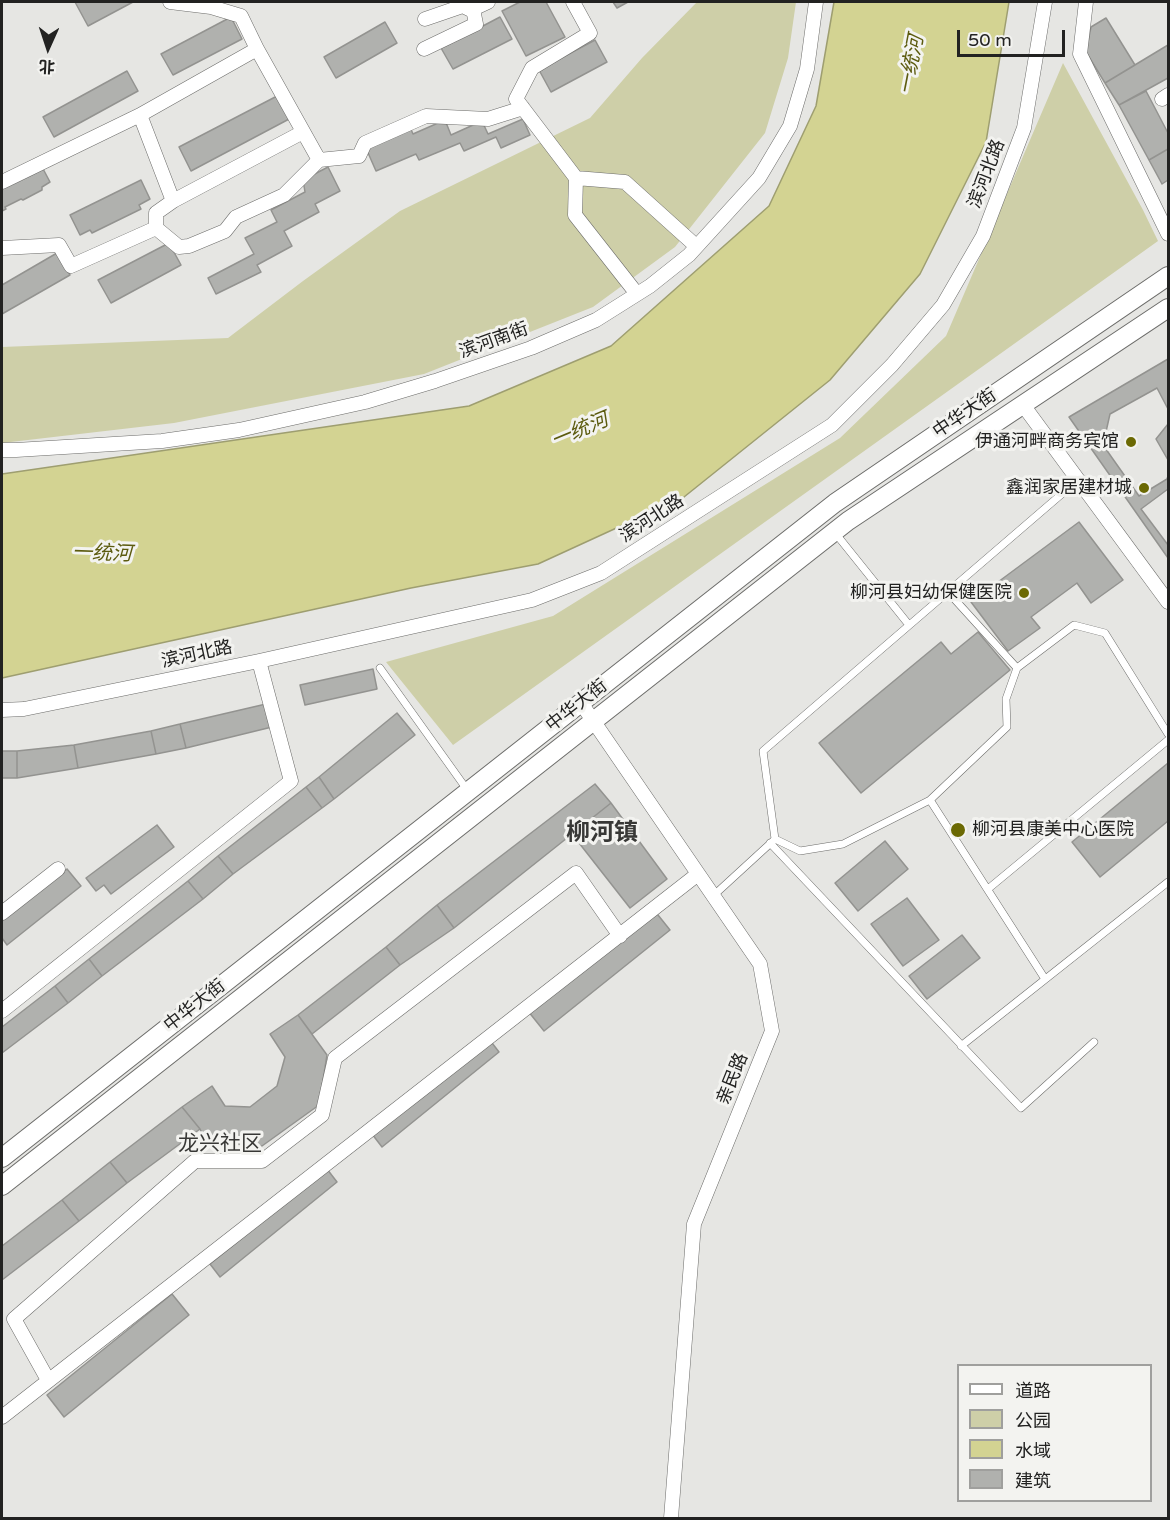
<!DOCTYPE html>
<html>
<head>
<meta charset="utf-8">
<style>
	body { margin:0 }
	#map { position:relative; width:1170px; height:1520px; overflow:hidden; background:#e6e6e3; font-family:"Varela Round","Noto Sans SC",sans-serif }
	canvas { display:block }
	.frame { position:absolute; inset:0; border:3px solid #222221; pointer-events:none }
	.legend { position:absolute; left:957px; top:1364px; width:195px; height:138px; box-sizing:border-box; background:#f3f3f0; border:2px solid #9f9f9d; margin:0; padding:8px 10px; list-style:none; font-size:18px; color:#222221 }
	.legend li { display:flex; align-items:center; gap:12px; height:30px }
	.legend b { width:30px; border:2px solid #9f9f9d }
	.north { position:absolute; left:18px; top:18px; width:60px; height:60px; -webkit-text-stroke:4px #f3f3f0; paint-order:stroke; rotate:183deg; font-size:16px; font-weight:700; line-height:24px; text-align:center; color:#222221 }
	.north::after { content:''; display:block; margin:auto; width:21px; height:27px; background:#222221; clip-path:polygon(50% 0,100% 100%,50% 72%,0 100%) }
	.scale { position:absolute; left:957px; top:30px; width:108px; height:27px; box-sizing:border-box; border:3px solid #222221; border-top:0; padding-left:8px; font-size:18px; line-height:21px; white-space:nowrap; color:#222221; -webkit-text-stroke:4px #f3f3f0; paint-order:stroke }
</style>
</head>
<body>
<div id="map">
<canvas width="1170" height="1520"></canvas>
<div class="frame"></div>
<ul class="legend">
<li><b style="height:8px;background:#fff"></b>道路</li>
<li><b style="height:16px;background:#cecfa8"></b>公园</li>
<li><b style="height:16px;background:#d3d392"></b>水域</li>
<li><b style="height:16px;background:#b0b1ae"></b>建筑</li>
</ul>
<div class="north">北</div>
<div class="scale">50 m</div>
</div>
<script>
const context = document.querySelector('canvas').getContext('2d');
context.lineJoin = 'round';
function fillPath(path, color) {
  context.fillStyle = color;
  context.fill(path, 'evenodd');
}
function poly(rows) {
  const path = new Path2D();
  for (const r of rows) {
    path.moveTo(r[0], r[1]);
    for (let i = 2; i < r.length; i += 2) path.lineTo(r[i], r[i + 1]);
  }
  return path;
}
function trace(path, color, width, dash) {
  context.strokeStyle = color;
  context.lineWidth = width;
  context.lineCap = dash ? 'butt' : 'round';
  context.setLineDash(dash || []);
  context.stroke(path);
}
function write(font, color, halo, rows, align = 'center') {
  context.font = font + ' "Varela Round","Noto Sans SC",sans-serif';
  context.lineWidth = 6;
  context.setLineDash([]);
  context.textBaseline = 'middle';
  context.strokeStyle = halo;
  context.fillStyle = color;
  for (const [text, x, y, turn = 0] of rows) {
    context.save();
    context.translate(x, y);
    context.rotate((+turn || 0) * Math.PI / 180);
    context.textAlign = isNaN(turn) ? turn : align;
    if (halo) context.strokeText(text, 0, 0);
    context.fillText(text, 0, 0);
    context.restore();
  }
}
const green = poly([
	[697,2,796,2,788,58,765,133,675,247,593,307,424,374,174,423,2,443,2,347,228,338,303,281,400,211,590,118,642,58],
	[1063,63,1143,210,1158,241,453,745,386,662,553,616,840,438,946,336]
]);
const water = poly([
	[834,2,1009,2,986,142,920,274,830,380,684,497,538,564,411,588,2,678,2,474,469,406,611,346,769,206,816,106,834,2]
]);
const building = poly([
	[75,2,133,2,88,26,75,2],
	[520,2,546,2,565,37,526,56,502,11,520,2],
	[613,2,628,2,617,8,613,2],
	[231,17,242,39,173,75,161,54,231,17],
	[500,17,512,39,453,69,441,48,500,17],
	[1106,18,1135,65,1105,83,1086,52,1091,27,1106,18],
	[385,22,397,43,336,78,324,57,385,22],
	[595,40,607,62,551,92,539,70,595,40],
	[1168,45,1168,78,1119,105,1105,83,1168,45],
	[127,71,138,91,54,137,43,117,127,71],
	[1146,91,1168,133,1168,149,1149,160,1119,105,1146,91],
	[279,95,291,118,191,171,179,147,279,95],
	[523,119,530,135,501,148,496,137,464,151,460,143,419,160,416,154,376,171,365,146,410,127,413,134,445,120,451,135,482,121,488,134,523,119],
	[1168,149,1168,180,1162,184,1149,160,1168,149],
	[41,165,50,182,42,187,42,190,23,200,21,199,5,207,6,209,2,211,2,185,41,165],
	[328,167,340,191,315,204,319,212,284,231,292,246,257,265,261,272,216,294,208,278,254,254,245,238,277,222,271,210,305,192,303,180,328,167],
	[141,180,150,199,139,205,141,209,92,233,90,230,80,235,70,215,141,180],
	[169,243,181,265,111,303,98,280,169,243],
	[57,253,70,275,2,314,2,285,57,253],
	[1168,359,1168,558,1069,417,1168,359],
	[1157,388,1168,409,1168,424,1156,439,1168,460,1168,476,1167,479,1139,496,1103,445,1110,414,1157,388],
	[1168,489,1168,545,1141,509,1168,489],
	[1079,522,1123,580,1091,603,1077,583,1031,617,1040,628,1008,651,971,602,1079,522],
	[978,632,1010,670,861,793,819,743,941,642,951,654,978,632],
	[373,669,377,689,305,705,300,685,373,669],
	[266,704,272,727,186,748,180,724,266,704],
	[397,713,415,735,334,799,319,777,397,713],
	[180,724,186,748,156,754,151,731,180,724],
	[151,731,156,754,78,768,74,745,151,731],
	[74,745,78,768,17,778,17,751,74,745],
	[2,751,17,751,17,778,2,778,2,751],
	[1168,763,1168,821,1100,877,1072,842,1168,763],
	[319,777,334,799,322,808,306,787,319,777],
	[595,784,611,803,454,928,437,905,595,784],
	[306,787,322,808,233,874,218,856,306,787],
	[611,803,667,879,630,908,572,834,611,803],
	[157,825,174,847,111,894,104,885,96,891,86,878,157,825],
	[885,841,908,869,858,911,835,883,885,841],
	[218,856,233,874,203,899,188,881,218,856],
	[67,869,81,886,7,945,2,938,2,921,67,869],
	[188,881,203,899,102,976,89,959,188,881],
	[907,898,939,940,903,966,871,924,907,898],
	[437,905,454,928,400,965,386,947,437,905],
	[654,910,670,930,544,1031,528,1011,654,910],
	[962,935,980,958,927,999,909,976,962,935],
	[386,947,400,965,312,1034,298,1015,386,947],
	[89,959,102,976,68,1003,55,986,89,959],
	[55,986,68,1003,2,1053,2,1027,55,986],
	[298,1015,327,1055,319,1105,262,1146,206,1141,200,1129,182,1107,212,1086,225,1106,250,1107,277,1086,285,1057,270,1034,298,1015],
	[489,1039,499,1052,382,1147,372,1134,489,1039],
	[182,1107,200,1129,127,1183,110,1162,182,1107],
	[110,1162,127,1183,79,1221,62,1200,110,1162],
	[327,1169,337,1182,220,1277,210,1264,327,1169],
	[62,1200,79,1221,2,1280,2,1246,62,1200],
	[172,1294,189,1315,64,1417,47,1395,172,1294]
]);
const lane = poly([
	[836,534,909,625],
	[948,592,1017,668],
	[380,668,468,791],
	[930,800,1007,727,1006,699,1017,668,1074,625,1105,633,1168,734],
	[770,843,1021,1108,1094,1042],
	[988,889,1168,740],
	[713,896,773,841],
	[1045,979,930,800,843,844,800,851,775,839,763,751,1078,480],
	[961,1046,1168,882]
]);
const street = poly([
	[170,2,211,7,241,16,257,49,319,160],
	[573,2,590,33,532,68,516,99,576,178,575,215,637,294],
	[1086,2,1080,54,1168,234],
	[425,19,463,6,473,11],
	[424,49,476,24,473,9,488,2],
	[1162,99,1168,95],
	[140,115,173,201,156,213,156,228,179,247,189,246,225,231,236,217,284,195,319,160,359,156,365,143,426,116,488,119,523,108],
	[576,178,625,182,696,246],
	[2,182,140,115,257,49],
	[173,201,303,132],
	[2,248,59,245,71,266,156,228],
	[1023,405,1168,602],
	[2,450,16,450,162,441,239,430,365,402,435,381,531,348,596,320,650,286,689,255,759,178,790,126,807,69,816,2],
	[581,703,760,964,772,1031,694,1224,671,1518],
	[2,710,24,709,259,661,532,600,601,573,832,425,892,365,943,305,983,236,1024,128,1045,2],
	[2,913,58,869],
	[2,1011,291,781,259,661],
	[48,1380,14,1319,195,1161,262,1161,322,1115,335,1058,576,873,620,936],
	[2,1417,698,874]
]);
const secondary = poly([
	[2,1158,835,503,1168,276],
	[2,1186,848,521,1168,308]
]);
const markers = [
	[1131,442,6,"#6b6903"],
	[1144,488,6,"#6b6903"],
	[1024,593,6,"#6b6903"],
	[958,830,8,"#6b6903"]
];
const streetNames = [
	["滨河北路",987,174,-69],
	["滨河南街",494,341,-20],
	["中华大街",965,414,-34],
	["滨河北路",652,519,-33],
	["滨河北路",197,655,-12],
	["中华大街",577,706,-38],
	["中华大街",195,1006,-38],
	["亲民路",733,1079,-68]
];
const poiNames = [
	["伊通河畔商务宾馆",1119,442],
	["鑫润家居建材城",1132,488],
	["柳河县妇幼保健医院",1012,593],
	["柳河县康美中心医院",972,830,"left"]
];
const waterNames = [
	["一统河",912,65,-79],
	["一统河",580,431,-23],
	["一统河",102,554,2]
];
const quarterNames = [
	["龙兴社区",220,1144]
];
const districtNames = [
	["柳河镇",602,834]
];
fillPath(green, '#cecfa8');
fillPath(water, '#d3d392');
trace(water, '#9e9e70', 1.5);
fillPath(building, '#b0b1ae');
trace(building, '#939390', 1.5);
trace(lane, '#6c6c6a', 8);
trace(street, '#6c6c6a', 15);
trace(secondary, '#6c6c6a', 20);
trace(lane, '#fff', 7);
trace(street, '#fff', 14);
trace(secondary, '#fff', 18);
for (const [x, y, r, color] of markers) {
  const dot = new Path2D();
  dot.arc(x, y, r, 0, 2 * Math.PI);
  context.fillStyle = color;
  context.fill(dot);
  trace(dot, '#f3f3f0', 2);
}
write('18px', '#222221', '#f3f3f0', streetNames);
write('18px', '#222221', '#f3f3f0', poiNames, 'right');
write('italic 20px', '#5c5b0f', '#f3f3f0', waterNames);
write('21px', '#383836', '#f3f3f0', quarterNames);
write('bold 24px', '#383836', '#f3f3f0', districtNames);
</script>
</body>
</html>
